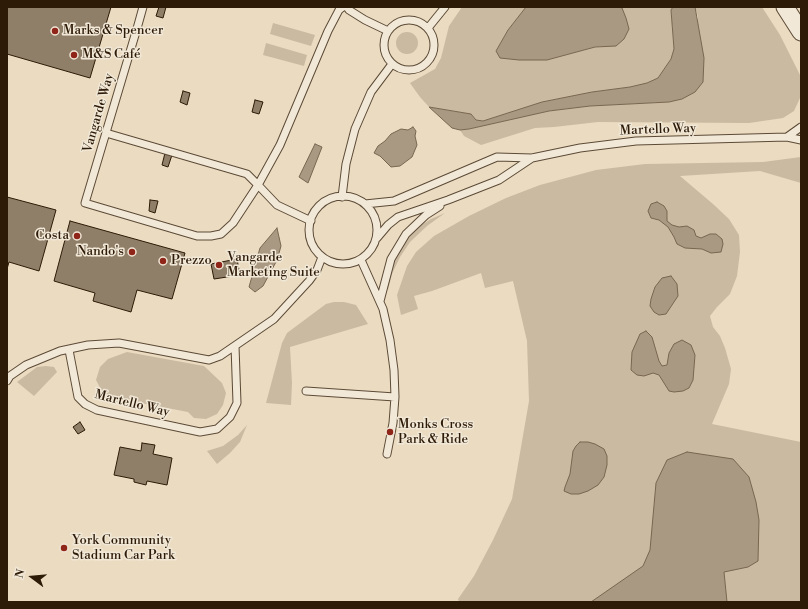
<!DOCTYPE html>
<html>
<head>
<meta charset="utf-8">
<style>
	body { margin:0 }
	#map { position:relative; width:808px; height:609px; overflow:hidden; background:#eadbc1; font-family:"Libre Bodoni",serif }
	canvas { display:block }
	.frame { position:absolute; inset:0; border:8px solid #2d1a07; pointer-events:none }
	.north { position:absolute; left:12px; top:557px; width:40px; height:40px; -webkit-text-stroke:3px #f1e8d7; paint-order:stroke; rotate:286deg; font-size:11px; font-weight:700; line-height:16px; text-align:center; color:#2d1a07 }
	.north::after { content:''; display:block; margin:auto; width:14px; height:18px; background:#2d1a07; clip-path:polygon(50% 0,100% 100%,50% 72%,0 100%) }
</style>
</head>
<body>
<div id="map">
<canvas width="808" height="609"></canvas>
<div class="frame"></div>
<div class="north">N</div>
</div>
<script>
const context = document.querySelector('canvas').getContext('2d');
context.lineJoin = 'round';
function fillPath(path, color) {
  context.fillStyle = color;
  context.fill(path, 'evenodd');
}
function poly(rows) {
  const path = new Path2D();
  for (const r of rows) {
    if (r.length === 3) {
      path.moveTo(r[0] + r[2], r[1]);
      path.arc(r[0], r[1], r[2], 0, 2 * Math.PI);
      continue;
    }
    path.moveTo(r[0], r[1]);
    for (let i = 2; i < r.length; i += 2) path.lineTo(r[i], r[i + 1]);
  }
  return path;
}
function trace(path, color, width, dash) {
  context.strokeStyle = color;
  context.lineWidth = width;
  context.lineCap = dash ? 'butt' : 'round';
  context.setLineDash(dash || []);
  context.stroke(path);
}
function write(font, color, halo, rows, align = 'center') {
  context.font = font + ' "Libre Bodoni",serif';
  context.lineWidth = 3;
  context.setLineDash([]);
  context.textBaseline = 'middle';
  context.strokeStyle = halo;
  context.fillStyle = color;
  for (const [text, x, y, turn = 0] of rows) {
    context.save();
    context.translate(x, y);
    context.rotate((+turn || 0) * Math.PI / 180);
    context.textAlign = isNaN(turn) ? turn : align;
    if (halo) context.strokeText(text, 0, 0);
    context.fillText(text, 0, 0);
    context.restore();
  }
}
const green = poly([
	[462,7,526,7,508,30,496,51,547,60,595,47,606,47,622,8,620,7,673,7,671,10,674,49,671,59,664,70,658,78,647,83,630,87,592,92,542,102,483,121,476,120,471,114,429,107,420,97,410,83,435,69,441,58,449,26],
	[695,7,762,7,780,35,800,75,800,98,794,111,783,118,749,123,598,122,554,127,535,128,481,145,464,136,460,130,469,129,549,111,590,106,669,102,682,99,698,17],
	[273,23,315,35,311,46,270,34],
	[407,43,11],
	[266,43,307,55,304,66,263,55],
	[801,157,801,183,760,171,680,176,713,204,729,219,739,235,740,252,737,276,730,294,717,307,710,316,713,327,720,336,725,348,731,369,729,384,712,424,801,442,801,602,459,602,458,599,474,576,493,540,512,499,529,401,527,341,513,281,485,288,481,273,432,291,414,296,418,309,401,315,397,295,407,266,416,252,434,236,469,216,506,198,540,185,596,170,645,164,763,162],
	[445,213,427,226,410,242,400,257,392,274,388,290,388,281,396,255,407,239,418,227,431,219],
	[334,302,344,302,356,305,368,324,290,347,292,383,291,405,266,403,282,343,287,333,326,304],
	[127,352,204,366,222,383,226,393,223,405,217,414,206,419,194,418,188,412,126,400,121,403,112,402,105,397,96,380,100,367,108,359],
	[46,366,54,367,57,372,34,396,17,382,37,367],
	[247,425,240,442,230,453,217,464,207,451,223,446,238,435]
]);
const water = poly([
	[526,7,620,7,622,8,626,18,629,29,624,39,616,46,595,47,547,60,519,60,500,58,496,51,508,30,526,7],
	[673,7,695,7,704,58,703,82,695,92,682,99,669,102,590,106,549,111,469,129,460,130,452,128,429,107,471,114,476,120,483,121,542,102,592,92,630,87,647,83,658,78,671,59,674,49,671,10,673,7],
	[413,127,416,131,415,136,417,145,412,157,400,166,391,167,380,156,374,153,378,146,385,141,391,134,401,129,408,130,413,127],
	[315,144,322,147,308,183,299,177,315,144],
	[657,202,664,206,667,211,667,221,672,225,679,227,687,226,694,230,696,236,701,238,710,234,716,234,722,239,723,244,721,252,711,253,702,249,685,248,677,244,674,237,668,227,659,220,651,218,648,211,651,204,657,202],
	[277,228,281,246,277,260,263,286,255,292,249,287,260,248,277,228],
	[671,276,677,284,678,296,666,314,659,315,654,312,650,306,651,299,655,287,662,278,671,276],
	[646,331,652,337,659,361,662,366,667,365,669,353,674,344,682,340,691,345,695,355,693,380,689,388,683,391,674,392,669,391,659,375,653,373,644,376,637,375,631,370,632,352,640,334,646,331],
	[580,442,588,442,595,444,604,449,607,456,607,465,604,477,598,485,588,491,579,494,571,494,564,491,565,487,570,474,573,451,576,446,580,442],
	[687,452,733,459,749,477,756,502,759,520,758,561,748,567,724,572,727,602,591,602,643,566,650,550,656,483,667,460,687,452]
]);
const building = poly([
	[7,7,111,7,90,78,7,54,7,7],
	[159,7,166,7,163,18,156,16,159,7],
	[183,91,190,93,187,105,180,102,183,91],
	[255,100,263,102,259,114,252,112,255,100],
	[165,153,172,155,168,167,162,165,165,153],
	[7,197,56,210,39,271,9,262,7,269,7,197],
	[150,200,158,201,155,213,149,211,150,200],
	[70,221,185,253,172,299,137,290,131,312,93,301,95,293,54,281,70,221],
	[237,259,240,275,214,279,211,264,237,259],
	[80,422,85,430,78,434,73,427,80,422],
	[142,443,155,445,153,454,172,458,167,485,147,481,146,485,134,482,134,479,114,475,120,447,141,451,142,443]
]);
const service = poly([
	[347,7,349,10,365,20,388,31],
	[409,45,25],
	[428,28,445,7],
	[106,133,247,174,258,185,233,223,221,234,211,236,197,236,85,203,138,25,143,7],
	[787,137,801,127],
	[343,230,34],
	[342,197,346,164,355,129,371,92,392,64],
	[365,204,394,201,497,157,532,158,580,148,636,141,787,137,801,140],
	[311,221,277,205,258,185,280,145,328,31,339,10,343,7],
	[377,238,388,225,398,217,448,200,499,180,532,158],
	[361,260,383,309,390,340,394,370,395,397,393,423,387,454],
	[380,301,391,259,406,234,426,215,440,206],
	[69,350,78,397,85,404,97,410,200,432,217,429,230,417,237,403,235,346],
	[7,381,10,376,26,365,60,351,88,345,119,343,209,360,220,356,274,319,309,281,317,270,322,257],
	[306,391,395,397]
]);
const tertiary = poly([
	[785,7,801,32]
]);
const markers = [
	[55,31,4,"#8f2418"],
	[74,55,4,"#8f2418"],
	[77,236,4,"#8f2418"],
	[132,252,4,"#8f2418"],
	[163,261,4,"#8f2418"],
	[219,265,4,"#8f2418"],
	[390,432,4,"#8f2418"],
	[64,548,4,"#8f2418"]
];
const poiNames = [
	["Marks & Spencer",63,31],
	["M&S Café",82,55],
	["Costa",69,236,"right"],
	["Nando's",124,252,"right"],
	["Vangarde",227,258],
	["Marketing Suite",227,273],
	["Prezzo",171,261],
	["Monks Cross",398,425],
	["Park & Ride",398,440],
	["York Community",72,541],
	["Stadium Car Park",72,556]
];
const streetNames = [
	["Vangarde Way",99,113,-74],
	["Martello Way",658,130,-2],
	["Martello Way",132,404,14]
];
fillPath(green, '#cabaa1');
fillPath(water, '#aa9982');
trace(water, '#786651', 1);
fillPath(building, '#8f7e68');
trace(building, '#2d1a07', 1);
trace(service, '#5c4a36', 9);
trace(tertiary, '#5c4a36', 19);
trace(service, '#f1e8d7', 7);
trace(tertiary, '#f1e8d7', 17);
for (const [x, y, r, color] of markers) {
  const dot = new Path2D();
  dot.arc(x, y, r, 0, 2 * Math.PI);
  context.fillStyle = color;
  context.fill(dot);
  trace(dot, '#f1e8d7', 1.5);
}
write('13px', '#2d1a07', '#f1e8d7', poiNames, 'left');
write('13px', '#2d1a07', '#f1e8d7', streetNames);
</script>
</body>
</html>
